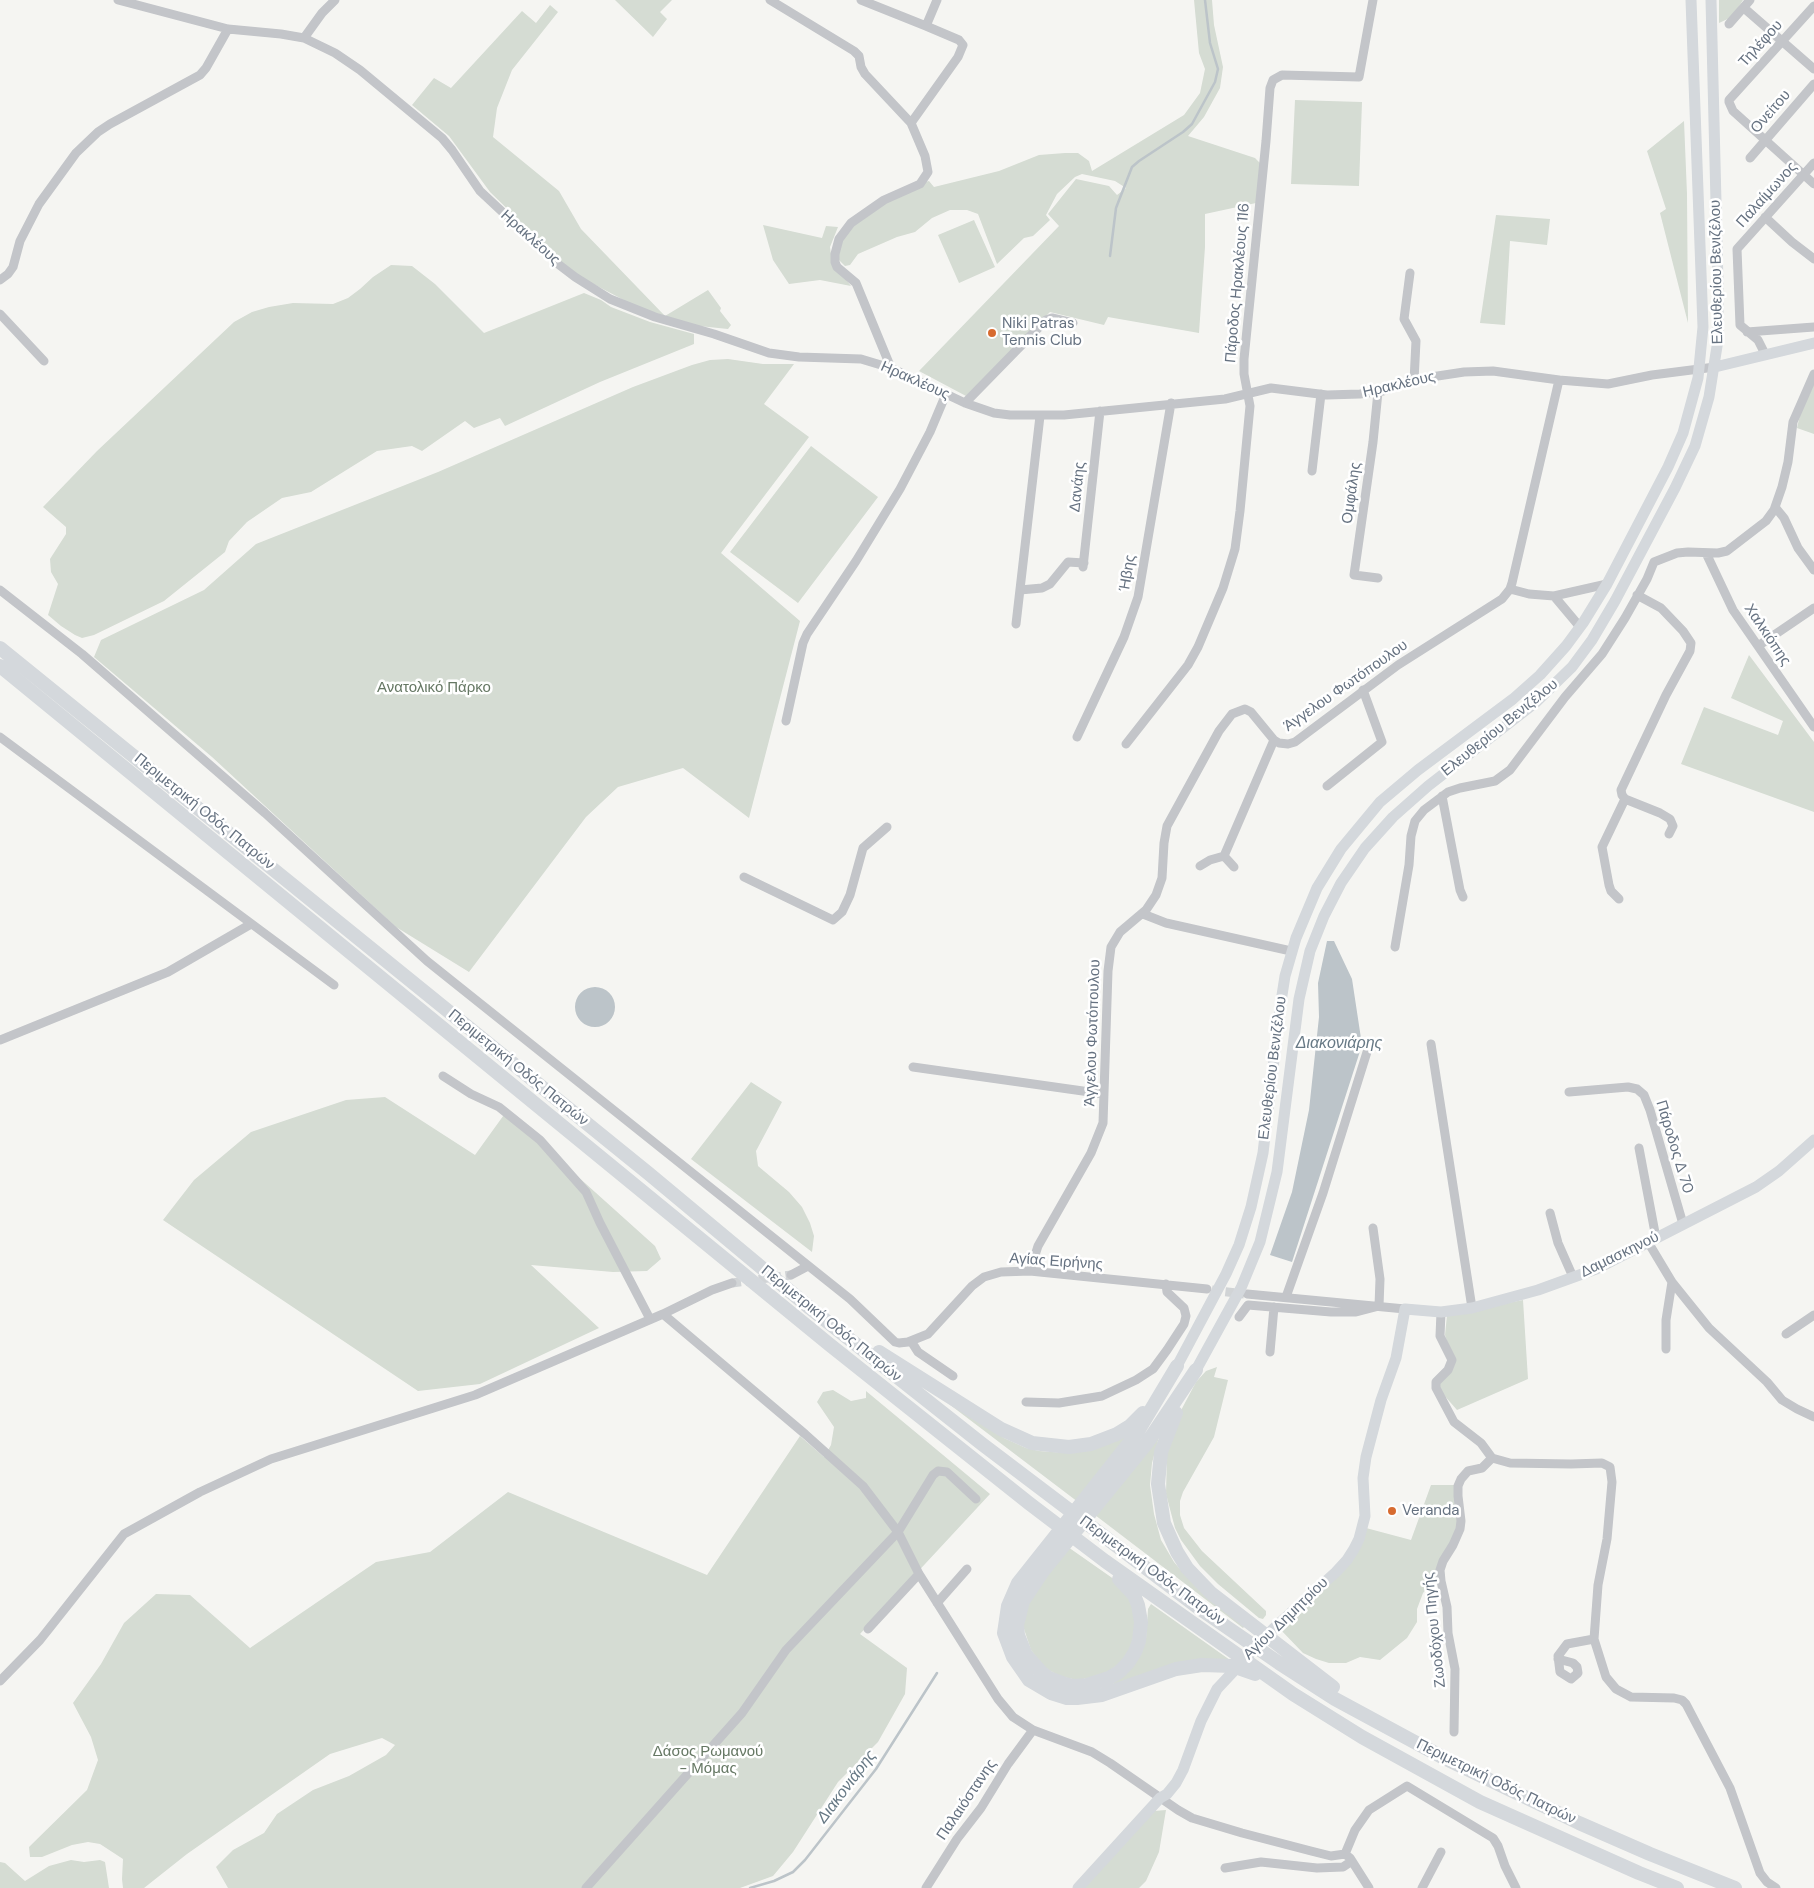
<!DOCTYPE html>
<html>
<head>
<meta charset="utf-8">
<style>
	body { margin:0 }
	canvas { display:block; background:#f5f5f2 }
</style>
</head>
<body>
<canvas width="1814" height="1888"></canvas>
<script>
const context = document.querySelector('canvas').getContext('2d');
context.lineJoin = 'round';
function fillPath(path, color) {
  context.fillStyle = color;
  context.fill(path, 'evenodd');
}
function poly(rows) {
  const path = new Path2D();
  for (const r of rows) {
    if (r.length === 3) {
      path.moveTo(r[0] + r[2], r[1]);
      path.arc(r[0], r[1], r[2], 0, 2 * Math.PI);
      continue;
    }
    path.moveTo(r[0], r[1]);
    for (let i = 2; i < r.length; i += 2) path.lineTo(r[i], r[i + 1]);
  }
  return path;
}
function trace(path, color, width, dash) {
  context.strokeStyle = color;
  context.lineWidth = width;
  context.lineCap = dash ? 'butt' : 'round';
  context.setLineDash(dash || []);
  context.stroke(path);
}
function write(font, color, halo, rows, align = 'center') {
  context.font = font + ' "DM Sans",sans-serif';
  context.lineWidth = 5;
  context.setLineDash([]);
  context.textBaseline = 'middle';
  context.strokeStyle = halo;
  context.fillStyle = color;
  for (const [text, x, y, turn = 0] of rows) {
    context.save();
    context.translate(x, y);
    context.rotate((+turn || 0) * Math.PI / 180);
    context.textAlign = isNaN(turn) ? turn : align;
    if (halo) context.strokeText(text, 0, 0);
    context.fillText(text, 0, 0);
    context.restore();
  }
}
const green = poly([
	[615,0,672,0,660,12,667,19,653,37],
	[1194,0,1212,0,1214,25,1223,67,1220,88,1204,117,1188,136,1255,158,1260,163,1256,203,1205,214,1205,247,1199,333,1108,317,1104,325,1050,312,966,396,919,371,1059,226,1048,214,1076,179,1109,186,1117,195,1126,188,1115,181,1082,174,1075,177,1057,194,1046,215,1050,220,1033,236,1024,238,997,264,978,214,967,210,950,210,932,218,915,232,897,237,858,254,850,265,845,266,838,259,841,237,866,214,925,182,929,181,934,187,999,171,1039,155,1065,153,1078,153,1089,161,1092,171,1184,115,1200,93,1205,69,1199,53],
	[1719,0,1743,0,1732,17,1719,23],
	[550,5,558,12,512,70,497,108,493,137,559,191,581,229,665,316,708,290,721,308,720,311,731,325,728,329,699,326,665,316,635,306,584,279,567,267,490,192,449,136,412,105,434,78,451,88,522,11,536,23],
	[1295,100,1362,102,1359,186,1291,184],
	[1684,121,1687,194,1688,323,1660,213,1666,209,1647,151],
	[1496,215,1550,219,1547,245,1510,241,1505,325,1480,323],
	[974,220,995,267,959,283,938,235],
	[763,225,822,238,826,226,838,227,830,247,832,262,851,286,820,280,789,284,773,260],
	[391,265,412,266,435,284,484,333,584,293,601,300,611,307,650,322,694,334,694,344,600,382,505,426,500,418,474,428,465,421,422,451,412,446,377,451,311,492,282,498,247,522,229,541,225,552,164,601,94,635,82,638,75,635,61,626,48,615,58,584,51,572,50,559,66,534,66,527,43,507,97,451,234,322,252,312,269,307,293,303,333,304,348,298,360,289,373,277],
	[728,359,763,364,794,364,764,404,809,437,721,553,800,621,749,818,683,768,618,787,586,817,469,972,396,927,212,757,94,657,101,640,204,590,256,544,438,472,633,387,692,365,710,360],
	[1814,384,1814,434,1797,428,1800,415],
	[811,446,878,497,798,603,730,552],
	[1749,655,1814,742,1814,812,1681,764,1704,707,1778,735,1783,721,1731,698],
	[751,1082,782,1102,756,1151,758,1166,789,1192,802,1207,810,1223,814,1236,812,1252,691,1159],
	[385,1097,475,1155,506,1112,655,1246,661,1259,647,1271,613,1272,531,1265,599,1328,480,1384,418,1391,163,1220,194,1180,251,1132,346,1100],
	[1523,1300,1528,1379,1457,1410,1443,1394,1439,1387,1440,1381,1449,1373,1448,1344,1445,1335,1447,1315],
	[1217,1367,1214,1377,1228,1380,1214,1437,1183,1492,1180,1501,1180,1515,1184,1528,1202,1551,1266,1611,1266,1615,1263,1619,1259,1618,1218,1584,1200,1566,1181,1540,1175,1528,1166,1494,1167,1453,1178,1416,1196,1382,1206,1371],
	[833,1390,851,1401,866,1398,866,1391,990,1494,860,1634,907,1668,905,1694,878,1742,838,1782,793,1852,773,1876,740,1888,228,1888,216,1867,233,1850,264,1833,277,1814,313,1790,349,1776,386,1755,395,1745,382,1738,330,1754,187,1854,144,1888,123,1888,122,1879,123,1859,100,1844,88,1842,72,1845,42,1857,30,1857,29,1847,87,1790,98,1760,91,1737,73,1703,101,1664,124,1623,156,1594,190,1595,250,1648,376,1562,430,1552,508,1492,707,1575,800,1436,824,1457,831,1445,834,1427,817,1402,823,1392],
	[945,1401,1004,1438,1026,1448,1039,1451,1066,1453,1134,1428,1078,1502],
	[1160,1433,1152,1463,1150,1485,1154,1514,1161,1540,1174,1562,1185,1575,1245,1626,1243,1628,1095,1515],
	[1431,1485,1455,1485,1459,1524,1443,1557,1436,1578,1423,1593,1417,1609,1417,1622,1407,1638,1380,1660,1360,1657,1346,1663,1329,1663,1316,1659,1303,1653,1279,1628,1330,1581,1366,1528,1411,1540],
	[1068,1547,1118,1582,1131,1599,1135,1622,1132,1644,1126,1656,1116,1666,1103,1675,1077,1680,1059,1676,1044,1667,1031,1650,1024,1629,1024,1612,1028,1602],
	[1151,1604,1230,1660,1112,1685,1142,1651,1146,1638,1148,1609],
	[1166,1810,1159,1852,1146,1881,1139,1888,1083,1888,1154,1811],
	[71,1860,84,1862,100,1860,105,1862,109,1888,0,1888,0,1862,5,1863,25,1881,49,1866]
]);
const water = poly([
	[1327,941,1334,941,1352,979,1362,1045,1292,1262,1270,1255,1292,1192,1309,1110,1319,1017,1318,983],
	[595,1007,20]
]);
const stream = poly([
	[1110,256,1116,208,1132,167,1139,161,1183,132,1192,124,1215,82,1218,69,1210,43,1205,0],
	[750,1888,774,1881,793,1872,805,1860,876,1769,937,1673]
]);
const minorTunnel = poly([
	[732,1283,791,1275],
	[1212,1290,1244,1294]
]);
const minor = poly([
	[118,0,228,29,281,34,304,38,335,53,360,70,442,138,452,150,480,191,558,264,575,277,610,299,655,317,714,334,769,353,799,357,861,359,891,368,965,403,994,413,1010,415,1064,415,1225,399,1271,388,1327,395,1360,394,1383,391,1418,379,1464,372,1493,371,1559,380,1608,384,1652,375,1715,367],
	[770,0,854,51,859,56,861,67,865,74,911,123],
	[861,0,926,26],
	[1814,6,1729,100,1729,102,1733,111,1814,184],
	[1744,8,1814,69],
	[1729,24,1750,0],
	[304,38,322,13,335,0],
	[1750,158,1814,84],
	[1765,217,1792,242,1814,259],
	[1410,273,1404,319,1416,341,1414,381],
	[0,280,8,274,13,267,20,241,39,204,76,153,98,132,110,124,200,75,206,68,228,29],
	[0,314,44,361],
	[1747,332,1814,327],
	[1765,354,1758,340,1740,325,1737,249,1814,163],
	[891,368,856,283,837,267,835,262,835,254,839,239,851,223,884,200,920,184,928,172,925,156,911,123,958,57,963,45,959,40,926,26,937,0],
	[965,403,1046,320,1052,318,1073,323],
	[1312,471,1321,394],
	[1775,507,1784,518,1798,548,1814,570],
	[1706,553,1733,610,1814,727],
	[1654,562,1677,553,1688,552,1718,553,1727,551,1766,521,1774,510,1782,487,1788,462,1793,422,1814,374],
	[1083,567,1100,411],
	[1378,578,1354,575,1373,442,1378,392],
	[1510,589,1529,594,1554,596,1607,584],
	[0,590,82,654,265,813,427,961,850,1299,895,1342,899,1343,908,1342,928,1334,972,1286,984,1277,1001,1272,1030,1271,1207,1289],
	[1020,590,1042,588,1050,584,1068,562,1084,563],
	[1637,595,1661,608,1683,631,1691,643,1690,651,1666,695,1621,790,1622,795,1625,799,1660,813,1670,819,1673,826,1669,834],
	[1554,596,1580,627],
	[1016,624,1040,416],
	[1758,646,1814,608],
	[786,721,803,643,807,634,856,561,900,489,930,432,946,394],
	[0,737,334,985],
	[1077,737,1124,637,1138,597,1171,403],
	[1126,744,1188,665,1198,647,1223,588,1235,549,1240,511,1250,406,1244,374,1244,359,1266,141,1270,88,1273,80,1282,75,1359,77,1373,0],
	[1327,786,1382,742,1363,690],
	[1442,796,1460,890,1463,897],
	[1224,856,1274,740],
	[1224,856,1234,867],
	[1200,866,1210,860,1224,856],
	[744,877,833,920,842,912,850,895,863,848,887,827],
	[1619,899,1611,891,1609,885,1602,847,1625,799],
	[1143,914,1166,923,1291,951],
	[1395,947,1409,865,1411,836,1415,821,1424,810,1448,792,1460,788,1495,781,1510,770,1565,697,1602,654,1625,618,1647,579,1654,562],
	[0,1040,168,972,251,924],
	[1431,1044,1472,1308],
	[913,1067,1104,1094],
	[443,1076,471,1094,499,1107,540,1140,586,1192,600,1223,650,1319],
	[1569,1092,1628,1087,1637,1089,1644,1095,1650,1110,1683,1224],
	[1639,1148,1656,1238],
	[1550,1213,1558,1243,1573,1277],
	[1648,1242,1672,1282,1666,1320,1666,1349],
	[1030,1271,1038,1246,1091,1153,1103,1123,1108,971,1111,947,1120,932,1146,910,1156,895,1162,878,1164,843,1167,826,1219,731,1232,714,1245,709,1251,712,1274,740,1279,743,1288,744,1295,742,1398,665,1502,599,1510,589,1512,583,1559,380],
	[791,1275,808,1266],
	[1672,1282,1709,1328,1767,1382,1782,1400,1797,1409,1814,1417],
	[1247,1294,1405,1309],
	[1286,1297,1323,1193,1367,1052],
	[1441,1312,1440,1336,1452,1360,1448,1370,1436,1382,1436,1388,1454,1422,1481,1443,1492,1458],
	[663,1314,805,1434,863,1486,898,1532,919,1574,998,1699,1013,1717,1033,1730,1092,1752,1110,1763,1178,1810,1192,1818,1242,1833,1311,1851,1331,1856,1345,1854,1350,1858,1369,1888],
	[1239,1317,1248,1305,1331,1312,1356,1312,1379,1306,1380,1279,1373,1228],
	[1786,1334,1814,1315],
	[911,1341,918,1352,953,1376],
	[1270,1352,1274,1307],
	[1026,1402,1059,1403,1102,1396,1136,1380,1153,1369,1167,1350,1184,1324,1186,1316,1184,1308,1167,1292,1166,1284],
	[1492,1458,1510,1463,1571,1464,1602,1463,1610,1467,1612,1482,1607,1539,1598,1585,1594,1639,1606,1677,1616,1689,1631,1697,1674,1698,1682,1700,1686,1704,1730,1788,1760,1873,1767,1882,1776,1888],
	[937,1603,967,1569],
	[868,1629,919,1574],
	[1558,1659,1573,1663,1577,1667,1578,1673,1571,1679,1560,1672,1558,1656,1567,1644,1594,1639],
	[0,1681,40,1640,124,1534,200,1492,271,1459,475,1395,663,1314,712,1290,732,1283],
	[1454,1732,1455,1669,1448,1633,1447,1607,1441,1581,1440,1570,1443,1561,1453,1545,1460,1529,1461,1521,1458,1496,1458,1486,1461,1479,1468,1471,1482,1468,1492,1458],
	[1345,1854,1355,1830,1369,1810,1407,1786,1493,1838,1498,1846,1505,1866,1516,1888],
	[1225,1868,1261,1862,1317,1868,1343,1867,1352,1861],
	[586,1888,742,1713,786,1650,898,1532,933,1475,938,1471,947,1472,976,1499],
	[926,1888,957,1839,981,1808,1008,1764,1033,1730],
	[1422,1888,1441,1852]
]);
const major = poly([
	[1715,367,1814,343],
	[1177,1366,1226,1274,1239,1245,1251,1207,1263,1153,1280,1008,1285,976,1296,938,1317,888,1341,849,1380,802,1418,770,1513,699,1540,675,1566,646,1583,623,1607,584,1668,467,1683,433,1698,378,1703,327,1691,0],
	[1196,1370,1241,1288,1260,1242,1277,1172,1299,999,1310,951,1324,916,1341,883,1365,848,1393,817,1428,786,1535,703,1572,667,1592,640,1615,601,1675,488,1695,446,1709,397,1718,340,1718,283,1711,0],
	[1078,1888,1160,1798,1167,1794,1176,1783,1183,1770,1201,1721,1217,1689,1274,1628,1336,1572,1347,1560,1354,1549,1359,1539,1365,1516,1363,1478,1366,1457,1381,1400,1396,1358,1405,1309,1441,1312,1472,1308,1538,1290,1596,1269,1756,1187,1779,1171,1814,1140]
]);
const highway = poly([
	[0,648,648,1173,810,1308,982,1444,1196,1606,1279,1663,1335,1699,1446,1759,1579,1823,1650,1854,1735,1888],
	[0,666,830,1345,1030,1504,1105,1561,1293,1694,1362,1737,1480,1802,1639,1873,1677,1888],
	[879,1352,1001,1429,1032,1443,1069,1447,1091,1444,1117,1434,1130,1426,1143,1413],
	[1177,1366,1137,1433,1018,1583,1008,1606,1004,1633,1013,1657,1029,1680,1051,1693,1067,1698,1077,1698,1102,1695,1176,1669,1202,1665,1232,1666,1255,1674],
	[1176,1413,1161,1452,1158,1484,1164,1523,1177,1552,1187,1568,1211,1593,1333,1687],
	[1119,1579,1134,1595,1138,1605,1141,1622,1139,1641,1135,1652,1128,1663,1119,1672,1109,1678,1087,1685,1074,1686,1065,1684,1049,1678,1041,1672,1026,1655,1018,1635,1017,1625,1023,1601,1043,1571,1147,1443,1196,1370]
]);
const markers = [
	[992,333,5,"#d76b30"],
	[1392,1511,5,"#d76b30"]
];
const streetNames = [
	["Τηλέφου",1761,44,-48],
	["Ονείτου",1771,112,-49],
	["Παλαίμωνος",1767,195,-48],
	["Ηρακλέους",530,238,42],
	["Ελευθερίου Βενιζέλου",1717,272,-91],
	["Πάροδος Ηρακλέους 116",1238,283,-85],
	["Ηρακλέους",915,381,24],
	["Ηρακλέους",1399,385,-13],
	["Δανάης",1078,487,-84],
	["Ομφάλης",1352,493,-82],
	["Ήβης",1128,573,-80],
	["Χαλκιόπης",1767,635,56],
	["Άγγελου Φωτόπουλου",1346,686,-35],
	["Ελευθερίου Βενιζέλου",1500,728,-39],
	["Περιμετρική Οδός Πατρών",204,812,39],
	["Άγγελου Φωτόπουλου",1093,1033,-88],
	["Περιμετρική Οδός Πατρών",518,1068,39],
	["Ελευθερίου Βενιζέλου",1273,1068,-83],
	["Πάροδος Δ 70",1674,1147,73],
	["Δαμασκηνού",1620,1255,-26],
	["Αγίας Ειρήνης",1056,1262,4],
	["Περιμετρική Οδός Πατρών",831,1324,39],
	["Περιμετρική Οδός Πατρών",1152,1571,36],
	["Αγίου Δημητρίου",1286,1619,-44],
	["Ζωοδόχου Πηγής",1435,1630,-96],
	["Περιμετρική Οδός Πατρών",1496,1782,26],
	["Παλαιόστανης",967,1800,-56]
];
const poiNames = [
	["Niki Patras",1002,324],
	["Tennis Club",1002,341],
	["Veranda",1402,1511]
];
const parkNames = [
	["Ανατολικό Πάρκο",434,688],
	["Δάσος Ρωμανού",708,1752],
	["- Μόμας",708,1769]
];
const waterNames = [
	["Διακονιάρης",1339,1044],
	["Διακονιάρης",847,1787,-53]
];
fillPath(green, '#d5dcd3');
fillPath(water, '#bcc4c9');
trace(stream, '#bcc4c9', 2.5);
trace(minorTunnel, '#d1d4d6', 9, [9, 4.5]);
trace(minor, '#c3c5c9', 9);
trace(major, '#d4d8dc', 11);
trace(highway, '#d4d8dc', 14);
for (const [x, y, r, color] of markers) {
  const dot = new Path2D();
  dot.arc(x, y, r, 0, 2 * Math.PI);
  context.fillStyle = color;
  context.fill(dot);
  trace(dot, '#fff', 2);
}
write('15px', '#667281', '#fff', streetNames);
write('15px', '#667281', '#fff', poiNames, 'left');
write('15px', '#667864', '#fff', parkNames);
write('italic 16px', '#677985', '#fff', waterNames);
</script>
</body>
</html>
